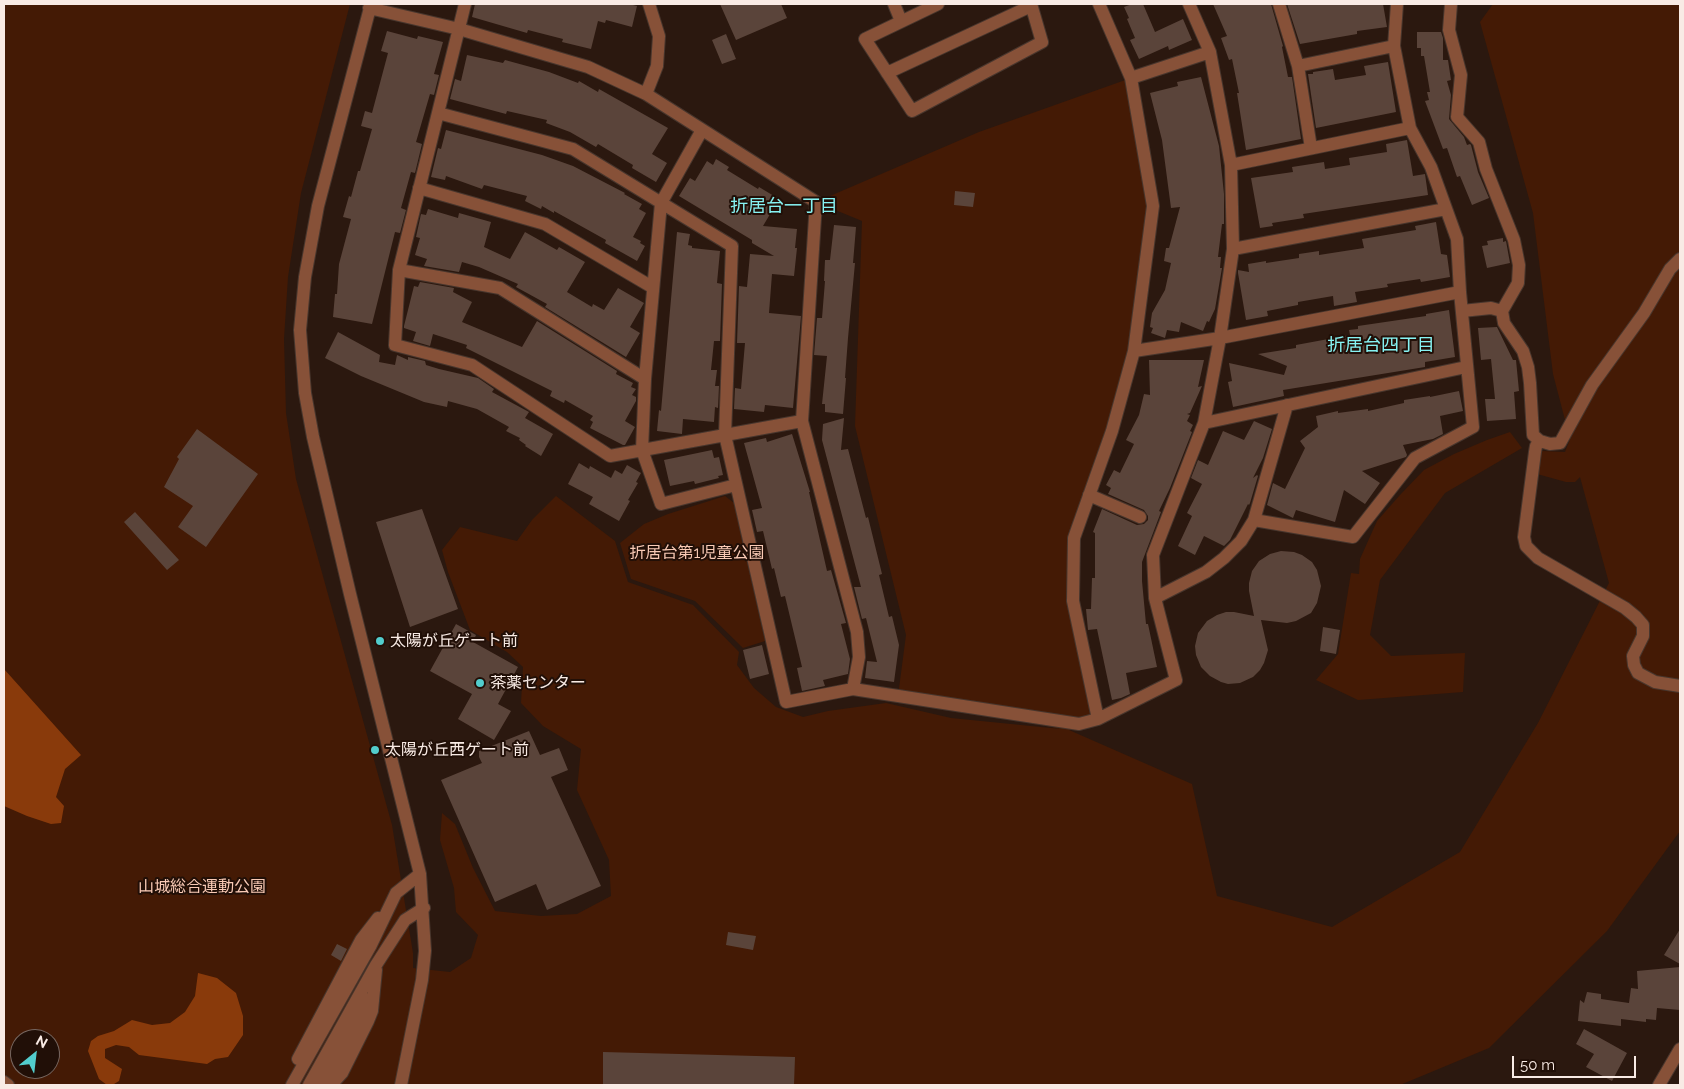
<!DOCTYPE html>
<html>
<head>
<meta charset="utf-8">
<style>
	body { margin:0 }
	#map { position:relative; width:1684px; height:1089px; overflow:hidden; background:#2b180f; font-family:Raleway,sans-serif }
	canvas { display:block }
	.frame { position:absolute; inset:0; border:5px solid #f9ebe5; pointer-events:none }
	.north { position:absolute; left:10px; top:1029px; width:50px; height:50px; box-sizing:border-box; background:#210f07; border:1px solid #776760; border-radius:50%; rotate:29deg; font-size:14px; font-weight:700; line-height:20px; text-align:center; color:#f9ebe5 }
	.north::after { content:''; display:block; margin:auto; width:18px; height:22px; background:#52cdcd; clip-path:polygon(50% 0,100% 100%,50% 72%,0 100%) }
	.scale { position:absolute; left:1512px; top:1056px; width:124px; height:22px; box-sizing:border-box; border:2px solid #f9ebe5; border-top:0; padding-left:6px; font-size:15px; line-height:18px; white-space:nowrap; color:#f9ebe5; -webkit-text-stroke:4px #210f07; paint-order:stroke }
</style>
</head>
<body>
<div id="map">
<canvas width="1684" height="1089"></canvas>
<div class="frame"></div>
<div class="north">N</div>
<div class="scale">50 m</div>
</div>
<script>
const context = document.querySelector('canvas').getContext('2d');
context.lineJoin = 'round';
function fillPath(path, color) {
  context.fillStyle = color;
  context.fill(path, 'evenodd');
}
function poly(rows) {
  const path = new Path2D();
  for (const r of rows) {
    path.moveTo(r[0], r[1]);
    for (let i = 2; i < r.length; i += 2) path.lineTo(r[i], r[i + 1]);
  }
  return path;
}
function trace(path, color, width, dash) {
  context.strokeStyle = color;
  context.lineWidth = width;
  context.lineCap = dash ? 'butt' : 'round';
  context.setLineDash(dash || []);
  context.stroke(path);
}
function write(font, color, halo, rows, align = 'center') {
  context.font = font + ' Raleway,"Noto Sans JP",sans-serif';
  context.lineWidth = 4;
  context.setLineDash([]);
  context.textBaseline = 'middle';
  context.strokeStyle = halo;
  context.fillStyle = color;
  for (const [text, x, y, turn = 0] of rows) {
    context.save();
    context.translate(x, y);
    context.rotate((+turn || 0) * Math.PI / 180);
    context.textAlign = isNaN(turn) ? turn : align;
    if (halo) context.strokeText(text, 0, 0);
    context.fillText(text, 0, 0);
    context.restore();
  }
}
const green = poly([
	[4,4,350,4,301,193,288,277,284,339,286,413,296,479,392,825,413,953,413,968,450,972,471,958,478,935,456,912,454,888,440,840,442,813,455,824,473,868,495,911,541,916,577,914,611,896,609,860,577,790,581,749,543,726,521,703,523,667,507,652,470,630,448,572,442,550,460,527,517,541,532,520,556,496,615,541,628,582,693,605,739,652,737,665,754,688,776,707,803,717,828,711,886,703,951,718,1061,729,898,696,906,635,855,426,862,221,816,202,979,132,1131,78,1153,206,1134,351,1074,538,1073,601,1098,719,1069,730,1192,784,1217,896,1332,927,1460,852,1538,723,1609,583,1580,477,1575,482,1566,482,1537,474,1541,451,1565,452,1570,439,1553,374,1533,213,1480,22,1493,4,1680,4,1680,831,1607,931,1489,1048,1400,1085,4,1085],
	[20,1039,50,1039,50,1069,20,1069],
	[1510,432,1522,448,1445,493,1380,580,1370,635,1391,656,1465,653,1463,692,1358,700,1316,680,1338,654,1351,573,1359,574,1360,559,1377,521,1400,495,1424,470,1454,454,1487,440],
	[725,496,734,503,765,641,743,648,695,601,631,579,620,543,644,524,668,514]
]);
const water = poly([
	[4,669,81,755,65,769,56,797,64,806,61,823,51,824,27,816,4,806],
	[198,973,217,978,236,993,243,1016,243,1035,228,1057,215,1059,207,1064,139,1055,129,1047,116,1045,105,1049,105,1058,122,1069,119,1081,114,1084,107,1085,99,1079,88,1051,91,1041,98,1036,114,1031,132,1020,152,1025,170,1023,185,1012,195,996]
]);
const building = poly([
	[475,4,629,4,637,6,632,27,606,20,605,23,598,21,591,49,562,42,563,39,528,30,527,33,472,17],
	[720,4,781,4,787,18,736,40],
	[1132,4,1143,4,1155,32,1183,19,1192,40,1169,50,1168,46,1139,59,1130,40,1135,38,1127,19,1129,18,1124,7],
	[1213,4,1271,4,1283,46,1282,47,1288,77,1292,77,1301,139,1246,150,1237,93,1239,93,1232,59,1229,60,1221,38,1227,36],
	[1287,4,1383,4,1387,27,1357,31,1357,34,1300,44],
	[387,31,417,39,418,36,443,42,434,74,439,75,434,95,430,94,416,142,422,144,415,173,411,172,401,208,406,210,400,233,395,232,372,324,333,317,335,294,337,294,339,264,351,219,343,217,349,196,351,197,358,171,360,171,372,129,361,126,365,111,372,113,388,53,381,51],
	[1417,32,1441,32,1443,38,1443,60,1448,60,1451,80,1447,81,1451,95,1449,119,1464,137,1467,145,1470,144,1471,145,1478,172,1489,198,1472,205,1460,176,1457,177,1447,148,1443,149,1425,101,1429,100,1427,92,1430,92,1424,56,1421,56,1421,48,1417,48],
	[726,34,736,59,722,64,712,40],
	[467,55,503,63,505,60,549,72,578,83,579,81,598,92,599,89,668,128,652,154,667,163,656,182,632,168,633,165,598,144,596,147,570,132,546,123,547,120,507,111,506,114,450,99,455,79,461,81],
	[1388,62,1396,112,1316,128,1308,74,1313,74,1313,72,1333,69,1335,80,1366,75,1364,66],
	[1201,77,1219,146,1224,194,1224,224,1222,224,1218,257,1221,257,1220,268,1222,268,1215,309,1209,322,1207,321,1203,331,1181,322,1179,332,1167,330,1165,338,1151,333,1153,328,1150,327,1152,313,1165,290,1171,263,1164,261,1166,248,1169,248,1180,207,1171,208,1162,140,1150,93,1178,86,1177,82],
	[446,130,542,155,573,166,625,193,624,194,642,204,639,209,646,213,633,237,641,241,640,243,645,246,637,261,605,243,606,240,554,211,554,213,542,206,541,209,525,201,527,196,484,185,482,189,446,176,445,180,431,177,438,148,441,149],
	[1407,140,1413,176,1425,174,1428,195,1303,214,1304,218,1272,223,1273,226,1260,228,1251,178,1293,172,1292,167,1324,162,1325,169,1350,165,1349,158,1387,152,1386,144],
	[716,159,729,167,727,170,758,189,759,187,779,199,763,226,797,229,795,248,797,248,794,276,772,274,769,313,801,316,793,408,765,405,764,412,734,409,735,388,741,389,745,343,737,343,739,286,747,287,750,254,774,256,752,243,752,240,679,196,690,178,695,181,707,161,713,165],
	[955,191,975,193,973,207,954,205],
	[428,209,458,218,459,213,491,222,484,247,510,259,525,232,557,250,559,247,585,262,567,292,592,307,593,304,604,310,618,288,644,303,630,327,640,333,626,357,545,307,547,304,516,287,518,284,479,267,462,262,459,272,424,266,427,259,415,255,420,238,416,237,421,214,426,215],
	[1436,222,1441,254,1447,255,1450,277,1421,282,1420,279,1387,284,1388,287,1355,292,1357,302,1334,306,1333,296,1298,302,1298,305,1267,311,1268,316,1246,320,1238,273,1238,270,1249,272,1248,264,1266,261,1266,263,1299,258,1299,254,1319,251,1319,255,1364,248,1362,239,1416,230,1415,226],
	[834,225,856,227,853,263,855,263,848,338,845,378,846,378,843,414,825,412,825,404,822,404,827,356,814,355,817,318,822,318,825,281,824,281,825,260,830,260],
	[677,232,690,234,688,245,692,246,692,248,720,251,717,283,722,284,720,341,714,341,711,370,717,370,715,386,719,386,718,408,715,407,714,422,683,419,682,434,657,431,659,410,661,411],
	[1503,238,1503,242,1506,241,1510,263,1487,268,1482,246,1488,245,1487,241],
	[420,282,454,288,453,292,472,302,462,322,522,347,537,321,617,371,616,374,633,383,631,387,636,389,632,395,636,397,636,401,625,421,635,427,625,445,623,445,590,428,593,422,590,420,593,416,565,400,564,403,550,396,552,391,466,348,467,345,433,334,430,346,413,341,416,332,404,328,404,326,414,286,418,287],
	[1449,310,1455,357,1425,362,1425,367,1283,390,1284,396,1233,407,1228,382,1232,381,1229,363,1284,375,1287,366,1258,354,1296,348,1296,345,1350,335,1349,330,1358,329,1358,326,1426,316,1426,314],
	[1497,327,1513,360,1516,360,1519,391,1514,392,1516,419,1487,421,1485,399,1495,399,1491,359,1481,360,1478,328],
	[338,332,380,355,379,362,395,365,397,355,408,360,408,357,425,361,426,365,439,369,478,378,494,389,492,392,529,412,525,418,553,434,541,456,525,446,526,445,519,440,520,438,506,431,509,427,477,409,448,401,447,407,424,402,361,376,325,358],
	[1149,360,1204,360,1198,387,1202,386,1190,413,1187,414,1190,415,1187,421,1193,425,1190,431,1192,432,1170,488,1159,511,1161,512,1142,562,1142,581,1146,624,1148,624,1157,667,1126,673,1130,694,1121,698,1112,700,1097,629,1088,630,1086,609,1091,609,1092,578,1095,578,1095,533,1093,532,1102,509,1137,525,1144,524,1148,520,1148,516,1144,510,1108,494,1111,488,1106,485,1114,470,1120,473,1134,444,1126,440,1139,415,1144,394,1150,395],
	[1459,391,1463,411,1440,416,1443,434,1433,439,1403,445,1407,455,1406,457,1362,471,1380,483,1365,504,1344,490,1335,522,1296,510,1293,518,1267,505,1273,483,1285,489,1305,448,1300,441,1318,427,1316,416,1338,411,1338,413,1368,409,1368,411,1404,403,1404,400,1430,396,1430,397],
	[844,418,841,450,848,449,866,518,868,517,882,574,879,575,889,617,892,616,899,645,894,682,865,678,867,661,877,662,866,618,862,619,854,587,861,587,822,440,823,424],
	[1254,421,1272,429,1263,458,1253,478,1257,475,1258,476,1250,503,1249,505,1248,504,1230,540,1224,546,1204,536,1195,555,1178,546,1192,516,1187,513,1202,484,1191,478,1198,460,1208,465,1223,431,1244,440],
	[197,429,258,474,206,547,178,527,193,506,164,487,179,459,177,457],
	[792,434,810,492,809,492,827,571,831,570,846,623,841,624,850,659,848,674,823,680,825,686,802,691,797,668,802,667,785,596,781,597,774,568,772,569,763,531,757,532,752,510,762,508,744,443,766,438,767,442],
	[712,450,714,458,719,457,723,475,718,476,719,478,695,484,694,481,670,486,664,460],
	[579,463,589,469,590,466,611,478,615,470,622,474,627,465,641,473,636,482,638,483,628,500,630,501,619,521,589,504,593,497,568,484],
	[422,509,458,609,410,627,376,522],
	[135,512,179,560,167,570,124,522],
	[1281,551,1294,552,1302,555,1312,562,1317,570,1321,586,1317,603,1311,613,1296,621,1287,623,1261,620,1268,650,1264,663,1260,670,1253,677,1240,683,1228,684,1221,682,1210,676,1201,667,1196,655,1195,646,1198,633,1207,621,1217,615,1226,612,1234,612,1254,616,1249,591,1249,583,1252,571,1259,561,1270,554],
	[456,624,476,635,473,642,518,667,498,704,511,711,494,740,458,719,472,694,430,671],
	[1323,627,1340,630,1336,654,1320,651],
	[762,645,769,674,750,679,743,650],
	[529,731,540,755,559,748,568,770,551,777,601,886,547,910,536,884,495,902,441,780,482,763,479,757,479,751],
	[1680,929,1680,964,1664,955],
	[728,932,756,936,753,950,726,945],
	[337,944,347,949,341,961,331,955],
	[1680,967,1680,1010,1657,1008,1656,1020,1646,1019,1646,1022,1621,1019,1621,1026,1578,1021,1580,1000,1584,1003,1587,992,1601,994,1601,999,1629,1003,1631,988,1638,989,1637,971],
	[1584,1029,1627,1053,1612,1081,1586,1067,1594,1054,1576,1044],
	[603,1052,795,1057,794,1085,603,1085]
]);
const minor = poly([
	[371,4,318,206,305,277,300,330,305,393,313,437,350,594,420,874,425,951,422,980,401,1085],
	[465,4,399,270,395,345,472,365,610,456,802,421],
	[894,4,901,21],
	[938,4,865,39,912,111,1042,42,1031,4],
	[1279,4,1298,66,1311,148],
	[1451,4,1449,30,1461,75,1457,117,1479,142,1486,169,1514,240,1519,265,1518,283,1502,311,1504,323,1523,351,1528,367,1530,383,1533,435,1540,441,1550,444,1560,443,1592,385,1644,313,1670,269,1680,259],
	[369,8,459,29,588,67,646,94,816,202,802,421,857,632,859,657,853,689],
	[1298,66,1394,46],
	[887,73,1031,6],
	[1131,78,1210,52],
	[646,94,657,66,659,36,649,4],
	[438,113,573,149,732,246,725,435,786,702,853,689,1079,724,1098,719,1176,680,1155,598,1153,555,1204,423,1220,338,1233,249,1231,165,1210,52,1189,4],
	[702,130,661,203,645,379,642,450,661,504,736,485],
	[1231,165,1410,128],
	[419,188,545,224,652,287],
	[1233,249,1446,209],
	[399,270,500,288,645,379],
	[1462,311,1491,308,1502,311],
	[1134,351,1220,338,1460,292],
	[1204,423,1466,367],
	[1540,441,1536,446,1535,452,1524,537,1526,546,1538,558,1625,608,1636,617,1643,625,1643,636,1633,656,1634,665,1638,673,1655,682,1680,686],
	[1089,495,1140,517],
	[1254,520,1353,537,1415,458,1473,427,1460,292,1457,239,1431,167,1410,128,1394,46,1397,4],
	[1155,598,1206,572,1224,558,1241,541,1254,520,1287,405],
	[1098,719,1073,601,1074,538,1112,431,1134,351,1153,206,1131,78,1099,4],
	[298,1059,361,940,378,918],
	[4,1082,8,1085],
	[292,1085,371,945,396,893,420,874],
	[309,1085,376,965,405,920,424,908],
	[320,1085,333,1065,369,999],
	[331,1085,342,1073,368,1021,372,1011,376,970],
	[1659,1085,1680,1049]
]);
const markers = [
	[380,641,5,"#52cdcd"],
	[480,683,5,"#52cdcd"],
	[375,750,5,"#52cdcd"]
];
const parkNames = [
	["折居台第1児童公園",697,553],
	["山城総合運動公園",202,887]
];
const poiNames = [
	["太陽が丘ゲート前",390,641],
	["茶薬センター",490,683],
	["太陽が丘西ゲート前",385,750]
];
const neighbourhoodNames = [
	["折居台一丁目",784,207],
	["折居台四丁目",1381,346]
];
fillPath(green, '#441a05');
fillPath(water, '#893a0b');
fillPath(building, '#5a443a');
trace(minor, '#48362d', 14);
trace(minor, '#875138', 12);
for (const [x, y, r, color] of markers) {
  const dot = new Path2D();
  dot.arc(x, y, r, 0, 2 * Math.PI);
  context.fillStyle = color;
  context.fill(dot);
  trace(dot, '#210f07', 2);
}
write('16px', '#f9cab5', '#210f07', parkNames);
write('16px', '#f9ebe5', '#210f07', poiNames, 'left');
write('18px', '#87f3f3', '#210f07', neighbourhoodNames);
</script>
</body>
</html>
